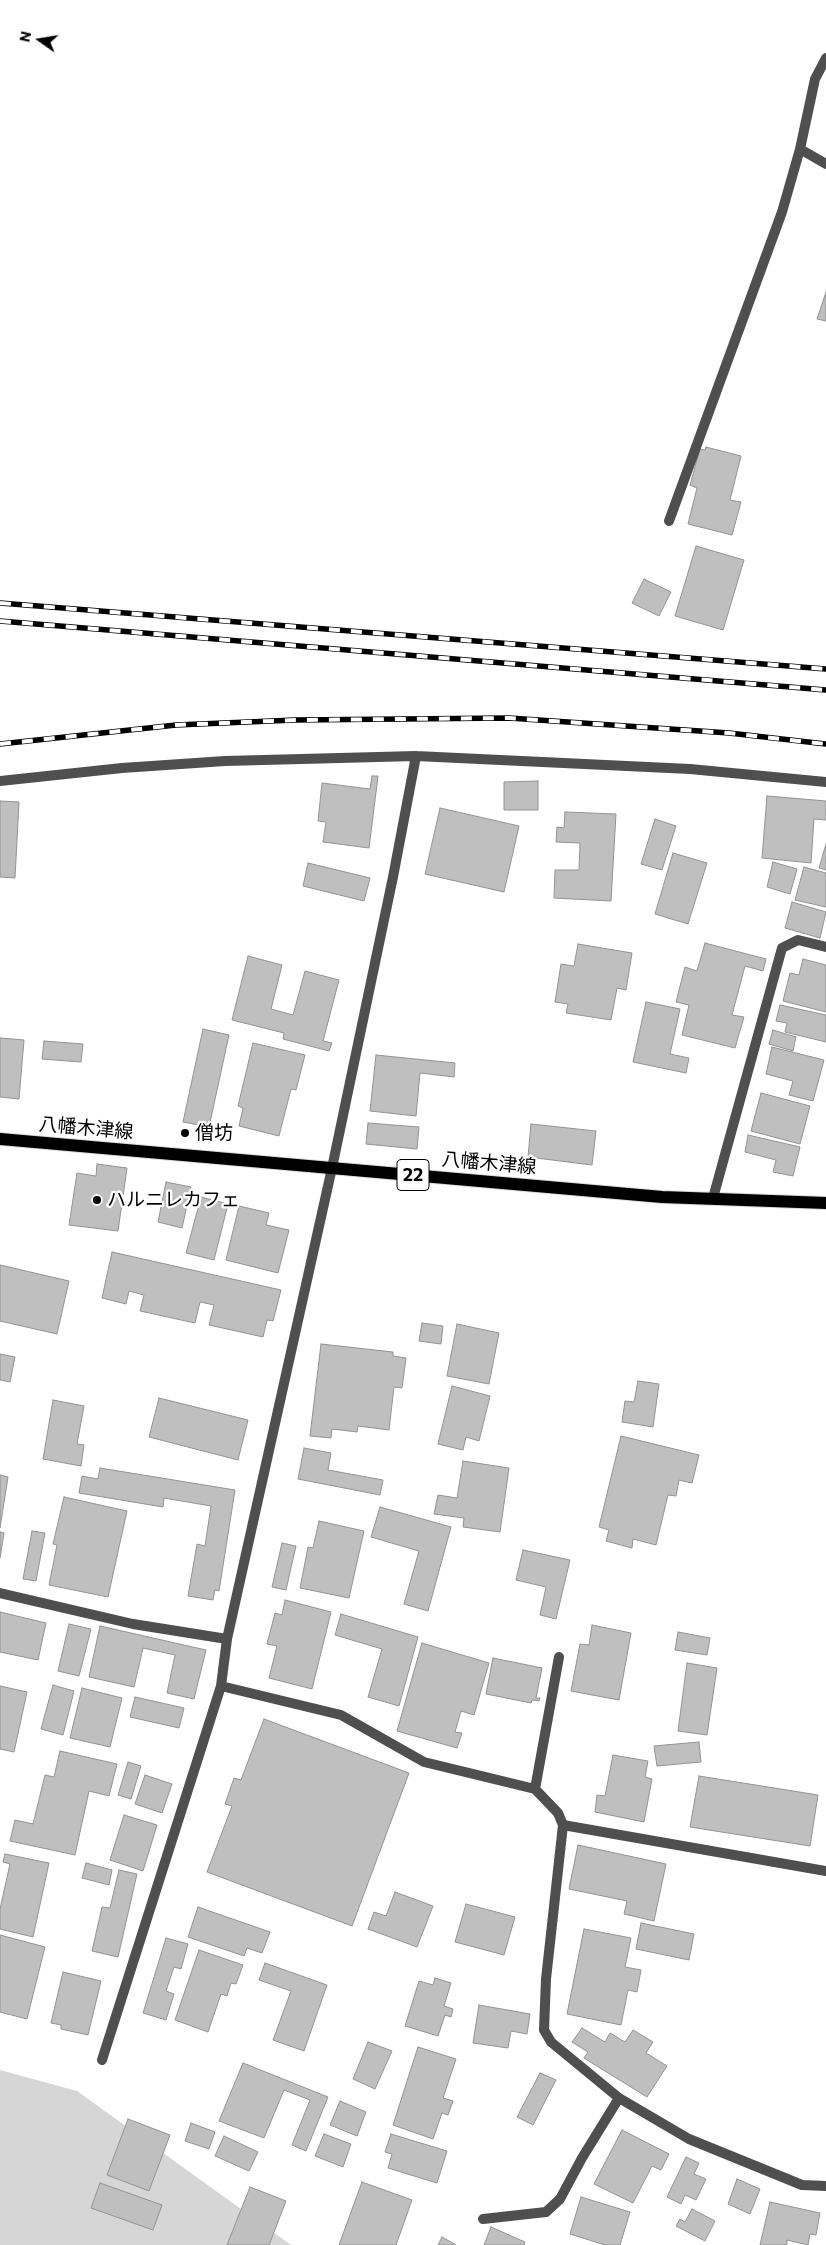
<!DOCTYPE html>
<html>
<head>
<meta charset="utf-8">
<style>
	body { margin:0 }
	#map { position:relative; width:826px; height:2245px; overflow:hidden; background:#fff; font-family:Commissioner,sans-serif }
	canvas { display:block }
	.north { position:absolute; left:15px; top:15px; width:50px; height:50px; -webkit-text-stroke:4px #fff; paint-order:stroke; rotate:283deg; font-size:14px; font-weight:700; line-height:20px; text-align:center; color:#000 }
	.north::after { content:''; display:block; margin:auto; width:18px; height:22px; background:#000; clip-path:polygon(50% 0,100% 100%,50% 72%,0 100%) }
</style>
</head>
<body>
<div id="map">
<canvas width="826" height="2245"></canvas>
<div class="north">N</div>
</div>
<script>
const context = document.querySelector('canvas').getContext('2d');
context.lineJoin = 'round';
function fillPath(path, color) {
  context.fillStyle = color;
  context.fill(path, 'evenodd');
}
function poly(rows) {
  const path = new Path2D();
  for (const r of rows) {
    path.moveTo(r[0], r[1]);
    for (let i = 2; i < r.length; i += 2) path.lineTo(r[i], r[i + 1]);
  }
  return path;
}
function trace(path, color, width, dash) {
  context.strokeStyle = color;
  context.lineWidth = width;
  context.lineCap = dash ? 'butt' : 'round';
  context.setLineDash(dash || []);
  context.stroke(path);
}
function write(font, color, halo, rows, align = 'center') {
  context.font = font + ' Commissioner,"Noto Sans JP",sans-serif';
  context.lineWidth = 4.5;
  context.setLineDash([]);
  context.textBaseline = 'middle';
  context.strokeStyle = halo;
  context.fillStyle = color;
  for (const [text, x, y, turn = 0] of rows) {
    context.save();
    context.translate(x, y);
    context.rotate((+turn || 0) * Math.PI / 180);
    context.textAlign = isNaN(turn) ? turn : align;
    if (halo) context.strokeText(text, 0, 0);
    context.fillText(text, 0, 0);
    context.restore();
  }
}
const green = poly([
	[0,2070,77,2091,291,2245,0,2245]
]);
const building = poly([
	[826,292,826,321,817,319,826,292],
	[706,447,741,456,730,500,741,502,732,535,688,524,697,488,690,485,700,449,705,450,706,447],
	[696,546,744,560,723,630,675,616,696,546],
	[644,579,671,592,659,616,632,603,644,579],
	[372,776,378,776,369,848,323,842,326,822,318,821,322,783,370,789,372,776],
	[538,781,538,810,504,810,504,782,538,781],
	[767,796,826,801,826,820,814,819,811,863,762,858,767,796],
	[0,801,19,802,15,878,0,877,0,801],
	[440,808,519,826,504,892,425,874,440,808],
	[565,812,616,814,611,901,554,898,555,870,579,870,580,843,556,842,557,827,564,828,565,812],
	[655,819,676,826,662,870,641,864,655,819],
	[826,844,826,870,819,868,826,844],
	[673,853,707,863,688,924,655,914,673,853],
	[773,862,797,869,790,894,767,887,773,862],
	[308,863,370,878,364,901,303,886,308,863],
	[804,867,826,873,826,907,795,900,804,867],
	[792,902,826,912,820,938,785,928,792,902],
	[705,943,766,959,763,971,745,966,732,1015,744,1017,735,1048,682,1035,689,1005,676,1002,685,967,697,971,705,943],
	[578,944,632,953,626,990,617,988,611,1020,566,1013,568,1004,555,1002,561,964,574,966,578,944],
	[248,956,282,965,271,1009,293,1015,305,971,339,980,323,1041,332,1043,329,1051,283,1039,284,1033,232,1020,248,956],
	[803,959,826,965,826,1012,783,1001,790,973,799,975,803,959],
	[646,1002,680,1009,670,1054,689,1058,686,1073,633,1062,646,1002],
	[780,1005,826,1015,826,1042,785,1032,787,1023,776,1021,780,1005],
	[203,1029,229,1035,209,1127,183,1122,203,1029],
	[773,1030,796,1037,793,1051,769,1044,773,1030],
	[0,1038,24,1040,19,1099,0,1097,0,1038],
	[44,1041,83,1044,81,1062,42,1059,44,1041],
	[253,1043,305,1055,296,1090,291,1089,279,1136,239,1126,243,1108,238,1106,253,1043],
	[772,1047,824,1060,813,1101,789,1095,793,1081,766,1074,772,1047],
	[376,1055,455,1063,454,1077,420,1073,416,1116,370,1111,376,1055],
	[761,1093,810,1106,800,1144,751,1131,761,1093],
	[368,1123,419,1127,417,1149,366,1144,368,1123],
	[531,1124,596,1131,592,1165,528,1157,531,1124],
	[748,1135,800,1147,793,1176,773,1172,776,1160,745,1152,748,1135],
	[97,1164,127,1168,118,1231,69,1225,77,1173,96,1176,97,1164],
	[166,1182,191,1187,182,1228,158,1222,166,1182],
	[201,1197,228,1204,214,1260,186,1253,201,1197],
	[239,1206,269,1213,266,1225,289,1230,278,1273,226,1260,239,1206],
	[112,1252,281,1290,273,1321,267,1320,263,1337,209,1325,214,1305,200,1302,195,1323,140,1311,144,1295,129,1291,126,1304,102,1298,112,1252],
	[0,1265,69,1281,57,1334,0,1321,0,1265],
	[422,1323,443,1326,441,1344,419,1341,422,1323],
	[457,1324,499,1333,489,1384,447,1376,457,1324],
	[321,1344,393,1352,393,1356,406,1358,402,1388,394,1387,389,1430,358,1426,357,1432,332,1429,331,1438,310,1436,321,1344],
	[0,1354,15,1357,10,1382,0,1380,0,1354],
	[638,1381,659,1384,653,1427,622,1422,625,1401,634,1402,638,1381],
	[452,1386,490,1396,479,1441,466,1437,463,1450,438,1444,452,1386],
	[159,1398,248,1420,238,1460,149,1437,159,1398],
	[53,1400,84,1406,77,1444,84,1445,81,1466,43,1459,53,1400],
	[621,1436,699,1455,692,1483,679,1480,676,1496,668,1495,656,1545,633,1539,632,1548,606,1541,609,1530,599,1527,621,1436],
	[304,1448,331,1453,328,1470,383,1480,380,1495,298,1479,304,1448],
	[463,1461,509,1468,500,1532,463,1527,464,1518,434,1514,438,1495,457,1498,463,1461],
	[100,1468,235,1490,219,1591,215,1590,213,1600,188,1596,197,1544,205,1546,211,1506,164,1498,163,1507,79,1493,82,1476,98,1479,100,1468],
	[0,1475,8,1477,0,1528,0,1475],
	[64,1497,127,1511,108,1597,49,1585,57,1545,53,1544,64,1497],
	[380,1507,451,1527,428,1611,404,1604,419,1551,371,1537,380,1507],
	[319,1521,364,1531,349,1598,300,1588,308,1547,313,1548,319,1521],
	[32,1531,45,1533,36,1581,23,1579,32,1531],
	[0,1532,4,1533,0,1558,0,1532],
	[282,1543,296,1546,286,1590,272,1587,282,1543],
	[523,1550,570,1560,556,1619,540,1615,546,1587,516,1580,523,1550],
	[285,1600,331,1612,312,1689,269,1678,277,1646,267,1644,275,1613,282,1615,285,1600],
	[0,1612,46,1623,38,1660,0,1652,0,1612],
	[341,1614,418,1637,399,1706,368,1697,382,1649,335,1635,341,1614],
	[69,1624,91,1629,79,1676,58,1671,69,1624],
	[592,1625,631,1633,619,1700,571,1691,580,1644,589,1645,592,1625],
	[100,1626,206,1650,194,1699,167,1693,175,1655,143,1648,134,1687,89,1677,100,1626],
	[678,1632,710,1638,707,1655,675,1650,678,1632],
	[422,1643,489,1663,474,1715,461,1711,455,1732,462,1733,457,1748,397,1731,422,1643],
	[493,1658,542,1668,536,1698,540,1698,539,1701,532,1700,531,1703,486,1694,493,1658],
	[687,1663,717,1668,707,1735,678,1731,687,1663],
	[53,1685,74,1691,63,1735,41,1729,53,1685],
	[0,1686,27,1692,14,1752,0,1749,0,1686],
	[82,1688,122,1698,110,1747,70,1738,82,1688],
	[135,1697,184,1708,179,1728,130,1717,135,1697],
	[264,1719,409,1773,352,1926,207,1872,232,1806,225,1804,234,1778,241,1780,264,1719],
	[699,1742,701,1762,657,1766,654,1746,699,1742],
	[60,1751,117,1764,109,1796,89,1791,75,1855,10,1841,15,1820,33,1824,45,1775,54,1777,60,1751],
	[613,1755,648,1761,645,1777,652,1779,644,1822,595,1812,597,1795,605,1796,613,1755],
	[128,1762,141,1766,131,1799,118,1795,128,1762],
	[145,1775,172,1784,162,1813,135,1804,145,1775],
	[699,1776,818,1795,810,1846,690,1827,699,1776],
	[124,1815,157,1825,143,1871,110,1860,124,1815],
	[578,1845,666,1864,654,1921,624,1914,627,1901,569,1889,578,1845],
	[5,1854,49,1863,33,1937,0,1929,0,1909,10,1864,3,1862,5,1854],
	[86,1863,112,1870,109,1885,82,1878,86,1863],
	[119,1870,137,1874,118,1957,92,1951,102,1907,110,1908,119,1870],
	[395,1892,433,1906,417,1947,368,1929,374,1912,386,1916,395,1892],
	[466,1904,515,1917,504,1955,455,1942,466,1904],
	[198,1907,270,1932,262,1953,247,1948,244,1956,188,1937,198,1907],
	[641,1923,694,1934,689,1960,636,1949,641,1923],
	[584,1929,631,1938,625,1967,641,1970,637,1992,628,1990,621,2025,567,2014,584,1929],
	[0,1935,45,1947,27,2019,0,2012,0,1935],
	[166,1938,188,1944,181,1969,174,1967,166,1991,174,1994,166,2020,143,2013,166,1938],
	[199,1950,243,1965,236,1984,231,1983,227,1996,221,1994,208,2032,175,2020,199,1950],
	[265,1963,327,1985,304,2051,273,2040,291,1991,259,1980,265,1963],
	[63,1972,101,1981,88,2035,61,2029,61,2025,51,2023,63,1972],
	[435,1978,451,1983,444,2006,453,2009,451,2017,445,2015,438,2036,405,2026,419,1981,433,1985,435,1978],
	[479,2005,530,2014,527,2034,511,2031,508,2048,473,2043,479,2005],
	[582,2028,605,2042,610,2033,625,2042,633,2030,653,2042,646,2053,667,2066,647,2097,584,2058,588,2052,572,2042,582,2028],
	[368,2042,392,2051,375,2089,353,2079,368,2042],
	[418,2047,456,2059,443,2098,453,2101,448,2115,442,2113,433,2139,393,2125,418,2047],
	[243,2063,328,2097,306,2151,292,2145,310,2100,284,2090,264,2138,219,2121,243,2063],
	[540,2073,556,2080,533,2125,517,2117,540,2073],
	[340,2101,366,2112,357,2136,330,2125,340,2101],
	[128,2119,170,2135,149,2191,107,2175,128,2119],
	[191,2123,215,2132,209,2149,185,2141,191,2123],
	[622,2130,669,2154,661,2170,652,2166,633,2203,594,2184,622,2130],
	[324,2134,351,2144,343,2167,315,2156,324,2134],
	[391,2134,447,2151,437,2183,388,2168,392,2154,385,2152,391,2134],
	[224,2136,258,2152,249,2171,215,2156,224,2136],
	[686,2157,699,2163,694,2174,706,2179,696,2200,685,2195,681,2204,667,2197,686,2157],
	[737,2179,760,2189,750,2214,728,2204,737,2179],
	[362,2182,412,2200,396,2245,339,2245,362,2182],
	[100,2183,162,2205,153,2230,91,2208,100,2183],
	[250,2187,286,2201,269,2245,227,2245,250,2187],
	[581,2197,630,2212,620,2245,605,2245,570,2234,581,2197],
	[770,2202,820,2213,816,2235,810,2234,808,2245,787,2240,787,2245,760,2245,770,2202],
	[692,2209,715,2221,705,2241,676,2226,680,2219,685,2222,692,2209],
	[491,2227,525,2242,524,2245,484,2245,491,2227],
	[442,2237,456,2245,438,2245,442,2237]
]);
const minor = poly([
	[826,58,815,79,800,149,826,164],
	[669,521,782,212,800,149],
	[0,781,122,768,225,761,416,756,690,769,826,782],
	[713,1198,782,948,798,940,826,947],
	[0,1593,133,1624,227,1639],
	[221,1686,341,1715,424,1762,535,1789,558,1813,563,1825,826,1871],
	[535,1789,559,1657],
	[563,1825,546,1979,544,2030,551,2042,619,2098,689,2139,802,2185,826,2186],
	[102,2060,221,1686,227,1639,332,1168,393,877,416,756],
	[483,2219,546,2212,560,2199,582,2158,619,2098]
]);
const primary = poly([
	[0,1139,662,1197,826,1203]
]);
const rail = poly([
	[0,603,826,669],
	[0,621,826,690],
	[0,744,176,725,295,720,509,718,729,733,826,744]
]);
const markers = [
	[185,1133,5,"#000"],
	[97,1200,5,"#000"]
];
const shields = [
	[413,1175,32]
];
const shieldNames = [
	["22",413,1175]
];
const streetNames = [
	["八幡木津線",86,1128,5],
	["八幡木津線",489,1163,5]
];
const poiNames = [
	["僧坊",195,1133],
	["ハルニレカフェ",107,1200]
];
fillPath(green, '#d6d6d6');
fillPath(building, '#bfbfbf');
trace(building, '#939393', 1);
trace(primary, '#dbdbdb', 14);
trace(minor, '#4f4f4f', 10);
trace(primary, '#000', 12);
trace(rail, '#000', 5.5);
trace(rail, '#fff', 4, [11]);
for (const [x, y, r, color] of markers) {
  const dot = new Path2D();
  dot.arc(x, y, r, 0, 2 * Math.PI);
  context.fillStyle = color;
  context.fill(dot);
  trace(dot, '#fff', 2);
}
for (const [x, y, w] of shields) {
  const box = new Path2D();
  box.roundRect(x - w / 2, y - 15.5, w, 31, 4);
  context.fillStyle = '#fff';
  context.fill(box);
  trace(box, '#000', 1);
}
write('bold 18px', '#000', null, shieldNames);
write('19px', '#000', '#fff', streetNames);
write('19px', '#000', '#fff', poiNames, 'left');
</script>
</body>
</html>
